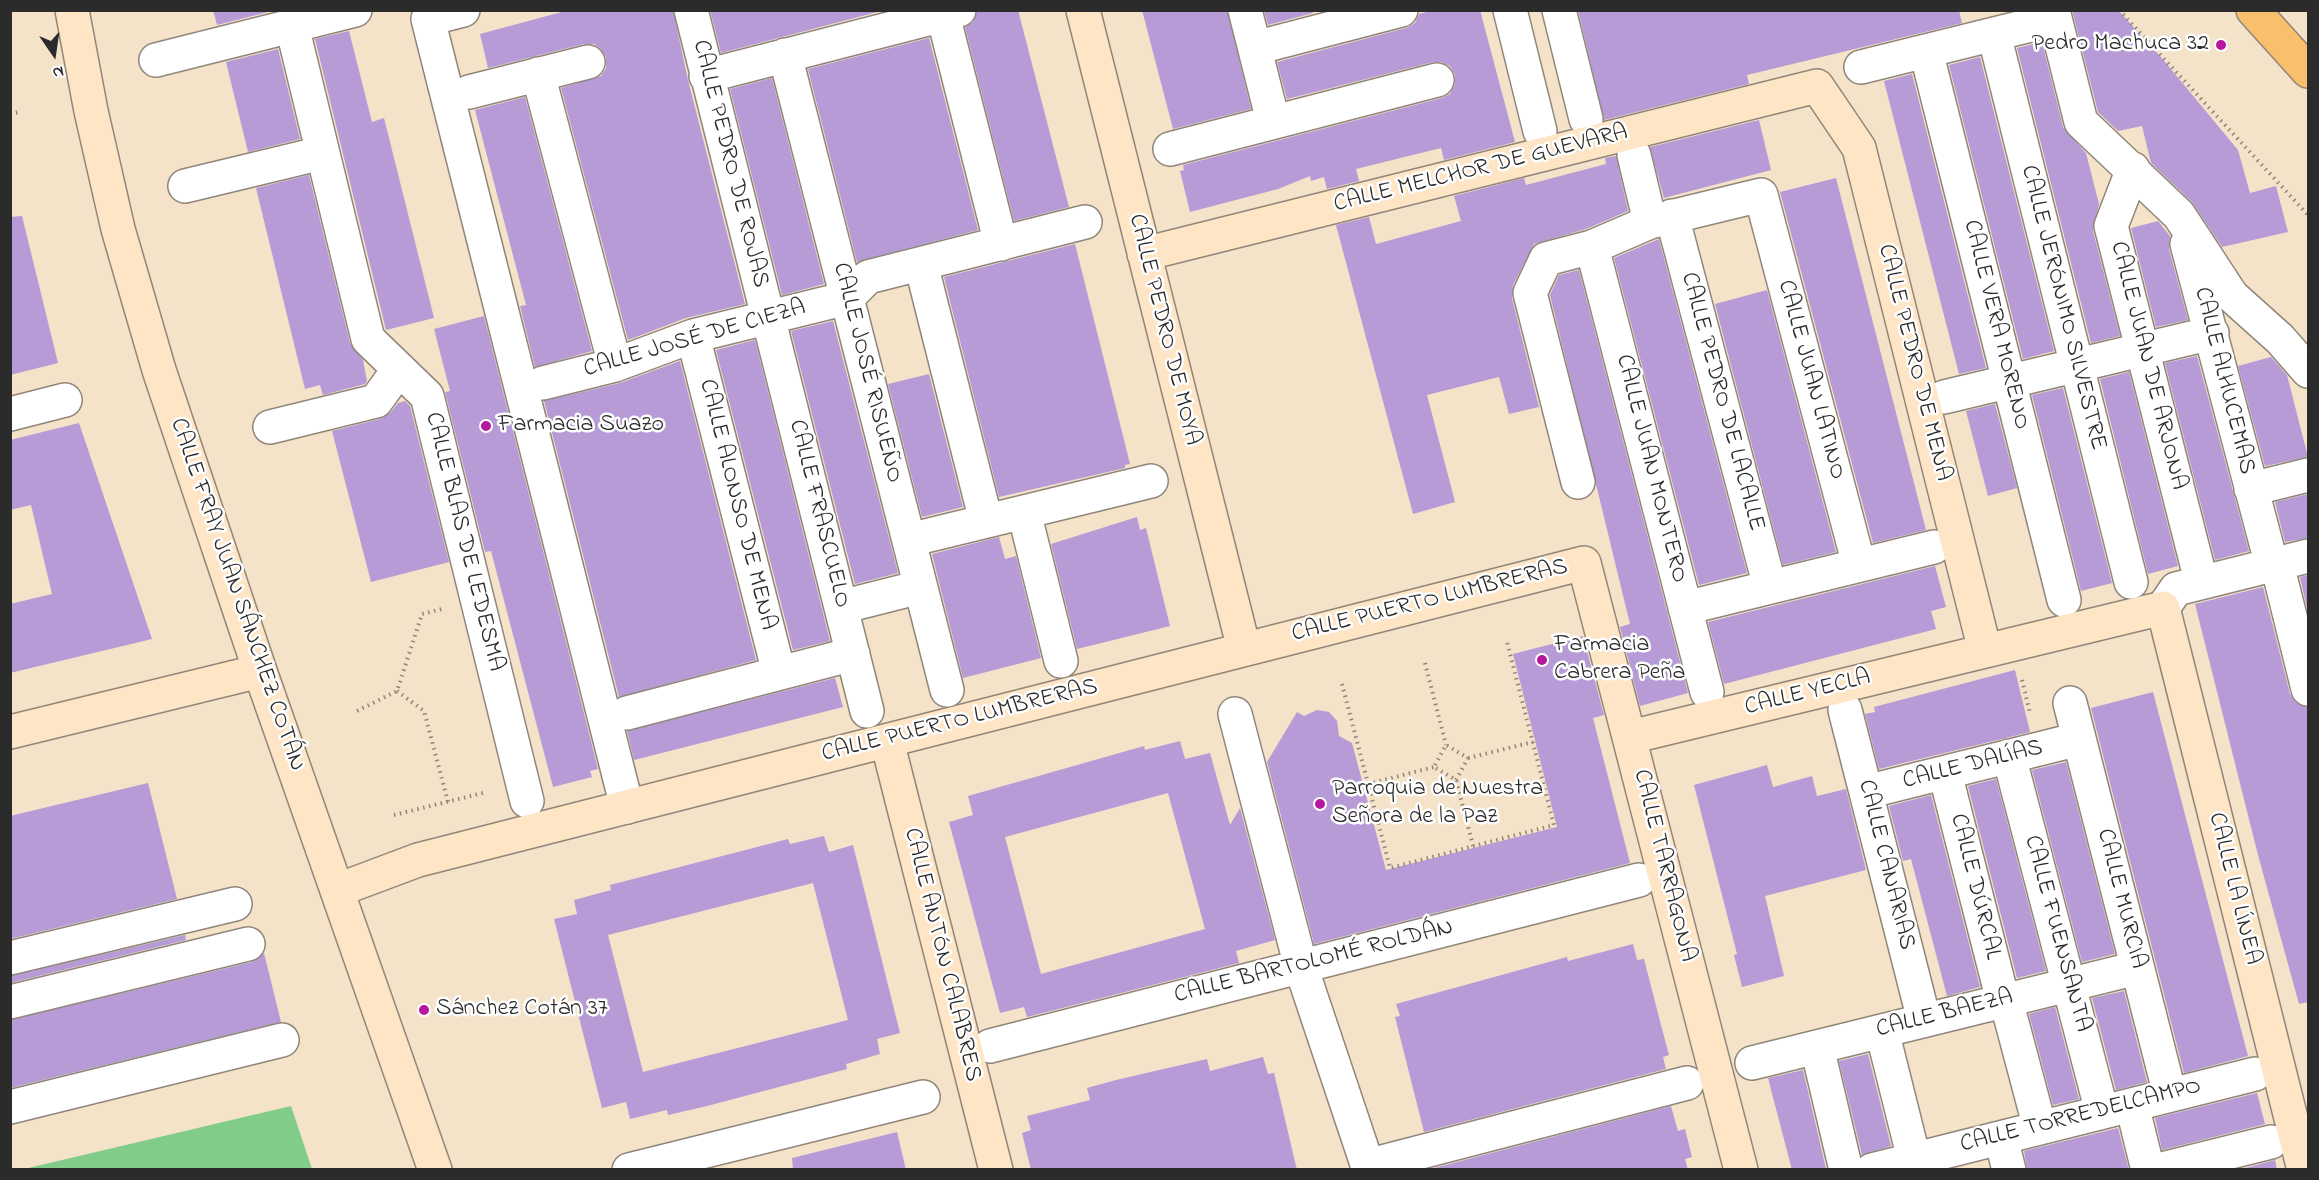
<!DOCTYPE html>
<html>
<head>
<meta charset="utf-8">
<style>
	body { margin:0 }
	#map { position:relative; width:2319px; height:1180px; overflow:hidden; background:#f4e2c9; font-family:"Indie Flower",sans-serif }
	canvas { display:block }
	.frame { position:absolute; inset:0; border:12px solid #2b2b2b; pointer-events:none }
	.north { position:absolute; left:24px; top:24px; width:60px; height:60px; -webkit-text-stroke:4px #fff; paint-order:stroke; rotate:167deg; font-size:16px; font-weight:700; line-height:24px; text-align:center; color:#2b2b2b }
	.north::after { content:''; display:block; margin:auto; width:21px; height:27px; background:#2b2b2b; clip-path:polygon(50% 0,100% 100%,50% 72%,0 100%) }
</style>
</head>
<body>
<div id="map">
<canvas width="2319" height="1180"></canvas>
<div class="frame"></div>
<div class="north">N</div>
</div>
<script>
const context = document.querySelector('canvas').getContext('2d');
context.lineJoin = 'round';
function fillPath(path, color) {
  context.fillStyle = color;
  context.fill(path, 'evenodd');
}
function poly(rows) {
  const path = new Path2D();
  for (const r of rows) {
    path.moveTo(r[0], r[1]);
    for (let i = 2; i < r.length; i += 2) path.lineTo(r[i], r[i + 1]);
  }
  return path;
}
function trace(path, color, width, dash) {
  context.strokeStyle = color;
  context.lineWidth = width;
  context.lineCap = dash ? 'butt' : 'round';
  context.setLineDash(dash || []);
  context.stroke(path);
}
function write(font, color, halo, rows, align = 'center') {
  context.font = font + ' "Indie Flower",sans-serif';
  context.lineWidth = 5;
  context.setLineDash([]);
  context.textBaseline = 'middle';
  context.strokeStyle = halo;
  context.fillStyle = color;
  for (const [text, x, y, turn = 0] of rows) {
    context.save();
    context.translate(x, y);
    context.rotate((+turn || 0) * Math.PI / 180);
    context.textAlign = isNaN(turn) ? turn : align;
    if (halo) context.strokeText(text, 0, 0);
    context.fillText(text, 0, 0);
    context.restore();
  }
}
const green = poly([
	[291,1106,312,1169,24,1169]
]);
const building = poly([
	[213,10,276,10,217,25],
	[569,10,673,10,688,80,745,304,686,318,628,340,561,88,601,76,606,68,606,57,601,49,594,44,584,44,488,68,480,34],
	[710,10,885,10,721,53],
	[977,10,1018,10,1069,207,1014,221,965,27,973,22],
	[1142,10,1227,10,1251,109,1173,129],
	[1264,10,1312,10,1313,13,1268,25],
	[1434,10,1480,10,1515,142,1444,160,1441,148,1356,169,1359,181,1327,189,1324,177,1311,181,1310,176,1278,189,1190,212,1180,171,1184,170,1183,165,1442,98,1450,94,1455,84,1455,75,1450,66,1441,62,1433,62,1287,99,1277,62,1406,28,1415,23,1419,14],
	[1578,10,1959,10,1962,23,1747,75,1749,84,1604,120],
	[2072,10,2118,10,2160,56,2238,150,2250,193,2276,186,2288,232,2222,247,2192,202,2151,163,2142,126,2118,131,2098,112],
	[349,31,372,122,384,118,434,318,386,330,315,39],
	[929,38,978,230,857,262,808,69],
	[2042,42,2063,127,2086,153,2099,204,2093,231,2120,336,2091,343,2017,48],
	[278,49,300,139,248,152,226,62],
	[1980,57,2054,351,2023,359,1949,65],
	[1912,74,1986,368,1959,374,1884,81],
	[772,78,824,284,782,295,730,89],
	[525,97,592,351,535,367,520,306,526,305,475,110],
	[1759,120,1771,170,1664,198,1650,147],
	[1616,156,1628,211,1586,229,1534,244,1513,285,1512,298,1539,407,1509,414,1499,377,1427,395,1455,502,1413,514,1336,225,1369,217,1376,244,1461,221,1454,196,1524,178,1526,185,1606,164,1605,158],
	[309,175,350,343,363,360,367,381,365,384,323,395,320,385,305,389,256,188],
	[1836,178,1926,530,1873,543,1780,192],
	[22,216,58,363,10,375,10,217],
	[2158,221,2170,236,2169,249,2188,320,2156,327,2131,228],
	[1659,239,1747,573,1699,585,1614,258],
	[1075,244,1130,464,1125,465,1125,468,999,497,944,277],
	[1579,270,1688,693,1640,706,1620,627,1630,624,1550,295,1559,275],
	[1767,290,1836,552,1783,565,1715,304],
	[484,316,598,769,590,771,592,777,553,787,491,551,485,552,445,392,450,391,434,329],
	[833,321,898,573,855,584,791,331],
	[755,340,830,641,793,650,716,350],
	[2197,356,2249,551,2215,560,2165,363],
	[2271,357,2287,375,2308,457,2265,466,2238,366],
	[680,361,756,660,619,697,544,401,620,383],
	[2129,372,2178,566,2148,574,2100,379],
	[929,374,963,507,922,517,888,384],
	[2063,388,2112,583,2081,591,2032,395],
	[405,401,410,406,449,562,371,582,332,431,380,419,391,412,398,403],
	[1995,404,2017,488,1988,496,1966,411],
	[79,423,152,639,10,673,10,604,52,594,31,505,10,510,10,440],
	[2308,494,2308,538,2285,542,2275,502],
	[1137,517,1140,530,1146,528,1170,626,1077,649,1051,544],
	[999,537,1005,559,1016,556,1041,658,963,678,932,554],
	[1935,566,1946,607,1931,611,1936,629,1724,684,1708,622],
	[2308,575,2308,613,2300,577],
	[2263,587,2290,694,2295,702,2308,707,2308,1002,2299,1004,2258,855,2195,604],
	[1583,636,1604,715,1593,718,1630,863,1314,944,1267,762,1297,712,1304,716,1317,710,1329,712,1337,721,1339,736,1352,743,1386,870,1557,827,1513,654],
	[2015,670,2030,732,1879,769,1865,714,1875,712,1874,707],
	[835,678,843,707,634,760,627,731],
	[2153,692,2248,1056,2184,1073,2091,708],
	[1180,741,1185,759,1210,753,1230,825,1240,808,1275,940,1236,951,1239,963,1027,1017,1024,1007,1000,1013,949,822,973,815,968,796,1144,746,1145,750],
	[1168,793,1205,929,1041,974,1005,837],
	[2066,762,2115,954,2082,962,2032,770],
	[1767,765,1773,787,1812,776,1817,796,1846,789,1866,870,1765,896,1784,976,1742,987,1734,955,1737,954,1694,785],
	[1996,779,2046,971,2017,978,1968,786],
	[148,783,177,899,10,939,10,816],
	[1931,795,1980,987,1947,996,1911,859,1903,861,1889,806],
	[824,836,829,852,853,845,900,1033,877,1039,880,1054,846,1064,847,1069,707,1106,668,1115,667,1110,630,1119,626,1102,602,1108,554,919,577,914,574,900,611,890,610,885,788,839,790,844],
	[813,883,848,1020,643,1072,608,935],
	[185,935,186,940,10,983,10,976],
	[1633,944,1637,960,1644,959,1662,1029,1669,1055,1663,1057,1666,1069,1424,1132,1395,1017,1400,1016,1396,1004,1567,957,1568,961],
	[264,953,281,1022,10,1088,10,1020,252,962],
	[2124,991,2147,1082,2116,1090,2092,998],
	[2055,1007,2079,1099,2053,1105,2029,1014],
	[1868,1054,1891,1146,1862,1155,1839,1061],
	[1263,1057,1268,1074,1274,1073,1297,1170,1031,1170,1022,1133,1031,1130,1027,1116,1090,1100,1087,1088,1116,1080,1207,1059,1210,1071],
	[1803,1070,1826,1169,1824,1170,1792,1170,1768,1078],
	[2257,1093,2265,1124,2162,1150,2155,1118],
	[1671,1106,1678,1131,1685,1129,1692,1157,1685,1159,1688,1170,1434,1168],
	[2118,1128,2129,1170,2027,1170,2024,1151],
	[897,1132,906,1170,793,1170,792,1158],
	[2275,1160,2277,1170,2238,1170]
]);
const path = poly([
	[2119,10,2308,215],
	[10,114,19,112],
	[1425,663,1446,745],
	[2022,680,2030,713],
	[1342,684,1390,868,1554,825,1507,642],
	[397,691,424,711,448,802],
	[357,711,397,691,422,614,442,609],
	[1468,758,1533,742],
	[1456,780,1468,758,1446,745,1434,767,1456,780,1473,846],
	[1368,784,1434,767],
	[394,815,487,792]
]);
const street = poly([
	[463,10,428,19,627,807],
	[691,10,867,711],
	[959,10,943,15,1001,244],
	[1245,10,1273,121],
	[1510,10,1540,131],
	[1559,10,1586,119],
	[2053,10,2081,122,2179,215,2232,296,2280,339,2308,371],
	[292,26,368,339,427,396,527,801],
	[1994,34,2131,582],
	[1255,48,1401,10],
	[1926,51,2064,600],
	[785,55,947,690],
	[156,60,355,10],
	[1861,67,2055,19],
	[538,74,615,365],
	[706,76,943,15],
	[469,92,588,62],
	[1170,149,1437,80],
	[1634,155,1650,222],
	[2133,169,2111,226,2197,565],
	[185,186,322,153],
	[1672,216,1770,587],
	[2187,244,2267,547],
	[1592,247,1707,692],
	[921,264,986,521],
	[693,336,779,673],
	[543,383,615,365,693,336,847,298,868,277,1085,222],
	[1944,397,2212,333],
	[10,414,65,400],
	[270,427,376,401,399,369],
	[1578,482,1530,293,1546,259,1592,247,1650,222,1761,195,1859,565],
	[2251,489,2308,475],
	[1024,512,1061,661],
	[909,540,1151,481],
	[2277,564,2308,689],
	[841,607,920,587],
	[1685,608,1934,547],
	[2163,608,2176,589,2308,556],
	[2070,703,2170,1095],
	[1845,710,1924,1020],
	[627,713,853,654],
	[1235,714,1301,967,1369,1170],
	[2009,756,2102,1112],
	[1945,773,2003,1001],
	[1866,792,2079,739],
	[10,958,235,904],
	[2006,1000,2040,1128],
	[10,1002,248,944],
	[1882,1031,1914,1159],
	[990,1046,1639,880],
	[1817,1047,1846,1170],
	[1752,1063,2137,968],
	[2132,1105,2148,1170],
	[10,1107,282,1040],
	[2001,1138,2009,1170],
	[1367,1166,1687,1083],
	[629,1170,923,1097],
	[1872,1170,2255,1074],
	[2158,1170,2271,1142]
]);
const secondary = poly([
	[72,10,91,111,118,229,159,370,260,671,435,1170],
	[1083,10,1244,649],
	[1144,254,1817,86,1859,148,1985,651],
	[10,732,260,671],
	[1630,737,2163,608,2304,1170],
	[887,741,996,1170],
	[338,890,418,860,1584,563,1741,1170]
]);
const primary = poly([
	[2253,10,2308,71]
]);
const markers = [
	[2221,45,6,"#b5179e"],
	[486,426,6,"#b5179e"],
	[1542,660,6,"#b5179e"],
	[1320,804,6,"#b5179e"],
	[424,1010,6,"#b5179e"]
];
const poiNames = [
	["Pedro Machuca 32",2209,45,"right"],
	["Farmacia Suazo",498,426],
	["Farmacia",1554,646],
	["Cabrera Peña",1554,674],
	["Parroquia de Nuestra",1332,790],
	["Señora de la Paz",1332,818],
	["Sánchez Cotán 37",436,1010]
];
const streetNames = [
	["CALLE PEDRO DE ROJAS",729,164,76],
	["CALLE MELCHOR DE GUEVARA",1481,170,-14],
	["CALLE JERÓNIMO SILVESTRE",2062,308,76],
	["CALLE VERA MORENO",1995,325,76],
	["CALLE PEDRO DE MOYA",1163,330,76],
	["CALLE JOSÉ DE CIEZA",695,340,-16],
	["CALLE PEDRO DE MENA",1913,363,76],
	["CALLE JUAN DE ARJONA",2147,366,76],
	["CALLE JOSÉ RISUEÑO",866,373,76],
	["CALLE JUAN LATINO",1810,380,75],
	["CALLE ALHUCEMAS",2223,381,76],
	["CALLE PEDRO DE LACALLE",1721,402,75],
	["CALLE JUAN MONTERO",1650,469,76],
	["CALLE ALONSO DE MENA",736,505,76],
	["CALLE FRASCUELO",818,514,76],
	["CALLE BLAS DE LEDESMA",463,542,76],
	["CALLE FRAY JUAN SÁNCHEZ COTÁN",236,595,71],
	["CALLE PUERTO LUMBRERAS",1430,602,-14],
	["CALLE YECLA",1808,694,-14],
	["CALLE PUERTO LUMBRERAS",960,722,-14],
	["CALLE DALÍAS",1973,766,-14],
	["CALLE CANARIAS",1885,865,76],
	["CALLE TARRAGONA",1663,866,76],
	["CALLE DÚRCAL",1974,887,76],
	["CALLE LA LÍNEA",2233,889,76],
	["CALLE MURCIA",2120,899,76],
	["CALLE FUENSANTA",2056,934,75],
	["CALLE ANTÓN CALABRES",941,955,76],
	["CALLE BARTOLOMÉ ROLDÁN",1314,963,-14],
	["CALLE BAEZA",1945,1015,-14],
	["CALLE TORREDELCAMPO",2081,1117,-14]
];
fillPath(green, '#81cc89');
fillPath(building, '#b69bd7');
trace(street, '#90867a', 36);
trace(secondary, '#90867a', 36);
trace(primary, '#90867a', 36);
trace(path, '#90867a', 4, [1.5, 4.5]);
trace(street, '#fff', 33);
trace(secondary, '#fde5c5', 33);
trace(primary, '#f9bf6d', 33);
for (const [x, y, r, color] of markers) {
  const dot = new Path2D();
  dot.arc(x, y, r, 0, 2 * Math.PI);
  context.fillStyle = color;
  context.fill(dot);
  trace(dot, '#fff', 2);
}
write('24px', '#2b2b2b', '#fff', poiNames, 'left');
write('24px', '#2b2b2b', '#fff', streetNames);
</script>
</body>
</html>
